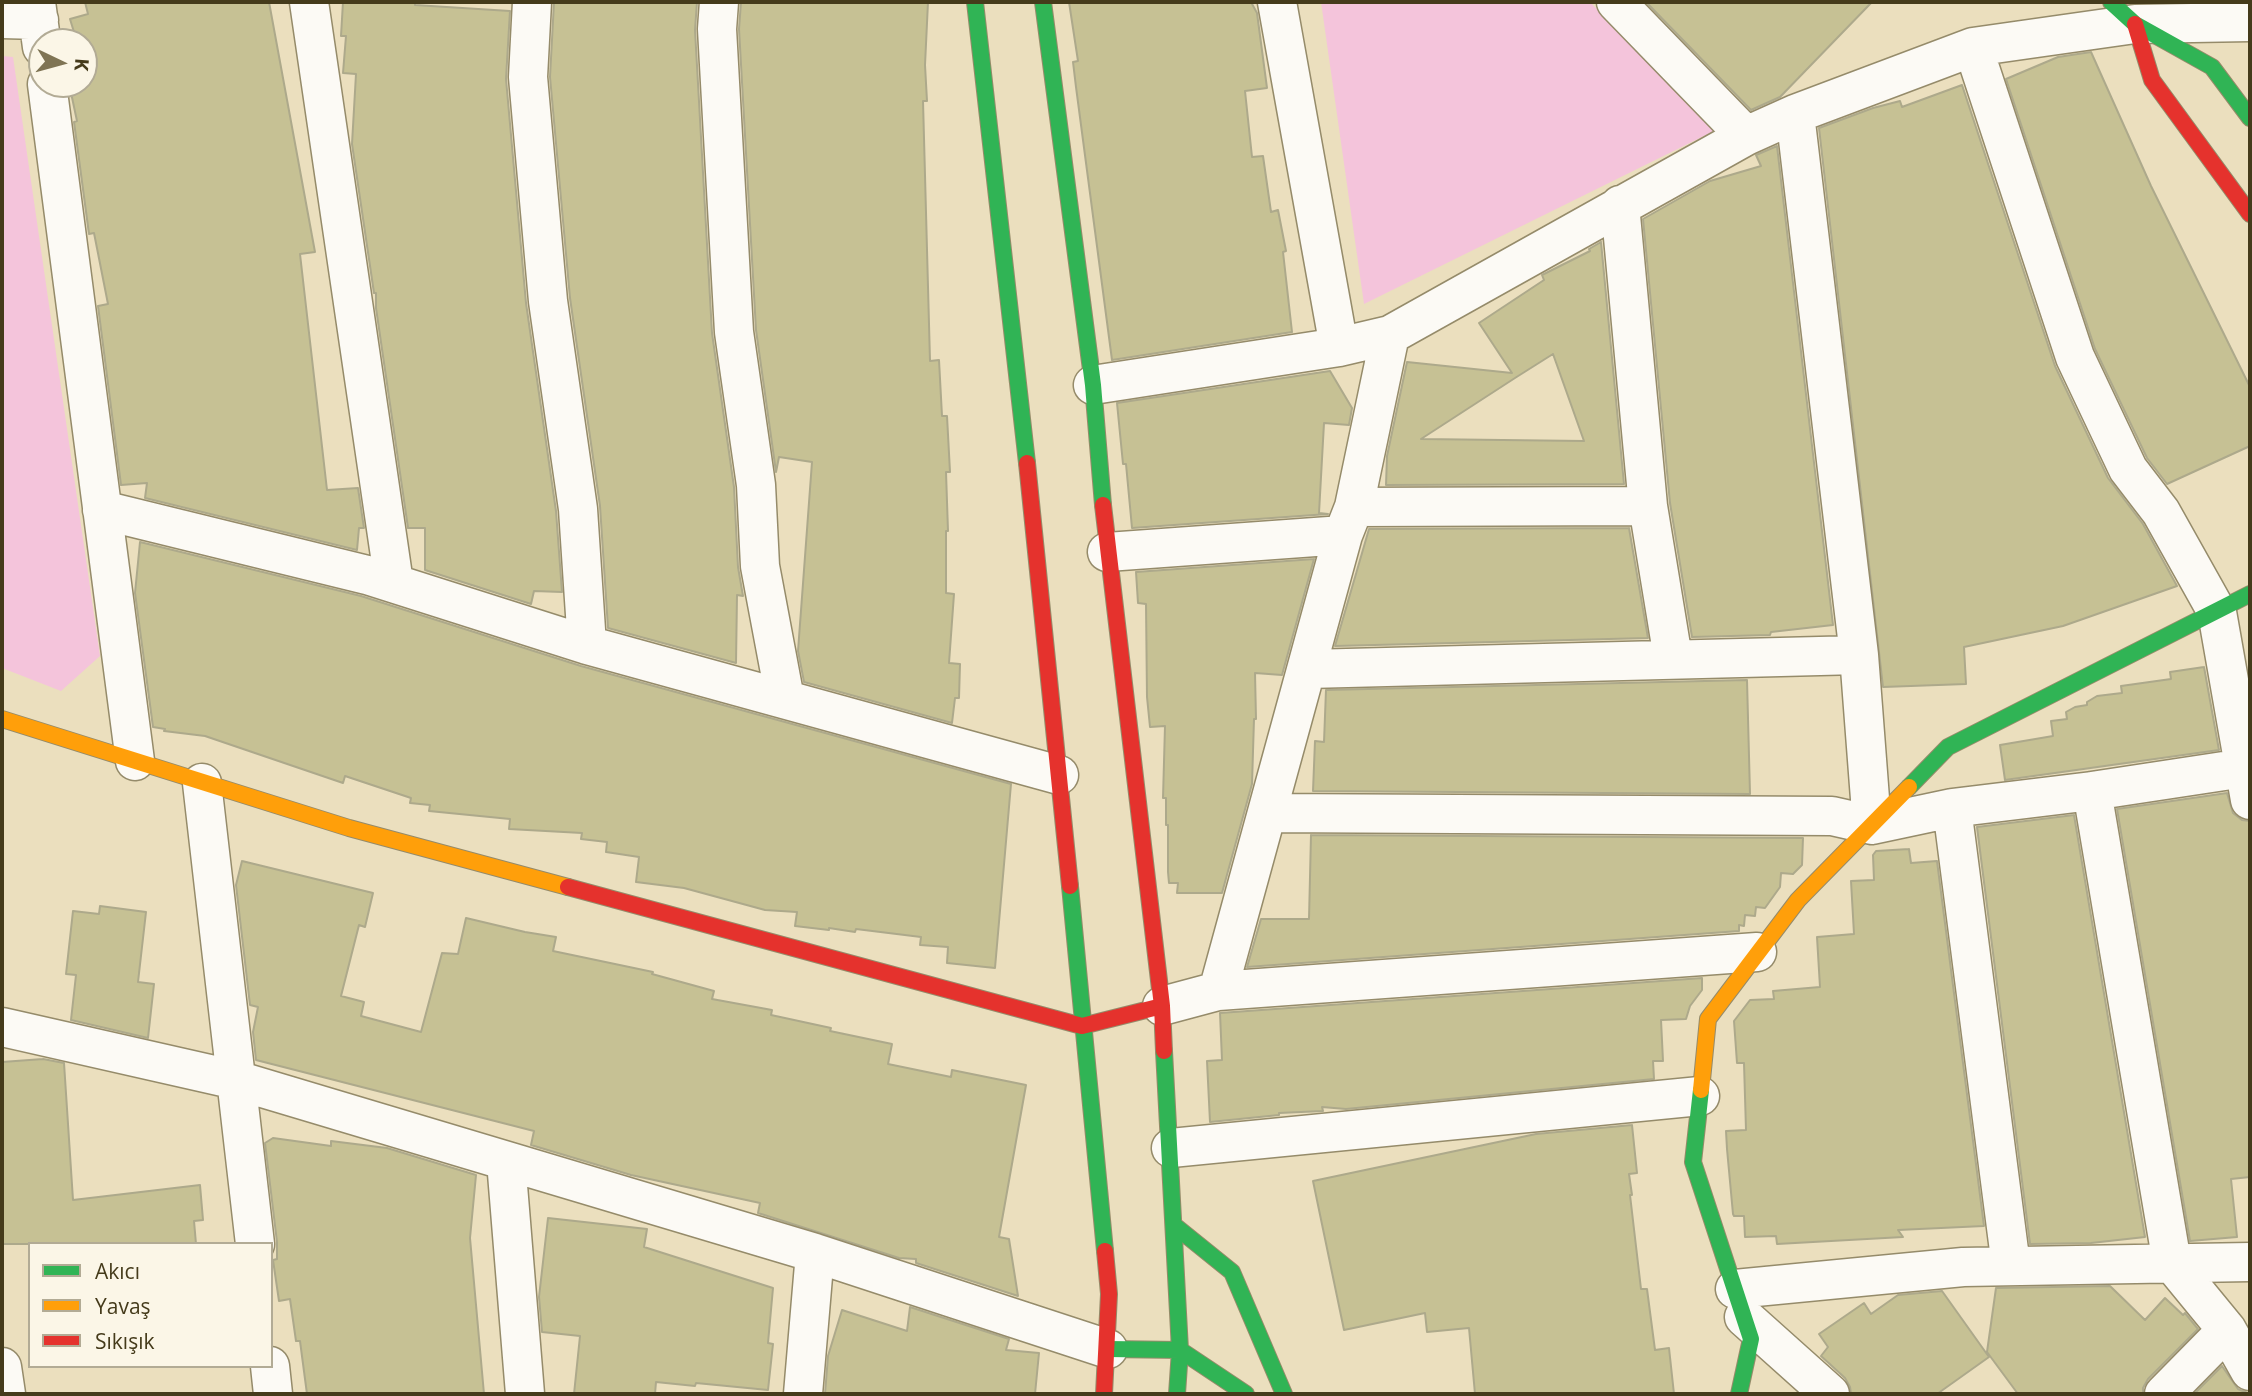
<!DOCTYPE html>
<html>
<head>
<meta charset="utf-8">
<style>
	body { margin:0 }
	#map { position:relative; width:2252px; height:1396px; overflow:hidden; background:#ebdfbe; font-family:"Open Sans",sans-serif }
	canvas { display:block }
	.frame { position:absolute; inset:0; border:4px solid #453b1b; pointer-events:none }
	.legend { position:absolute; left:28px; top:1242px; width:245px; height:126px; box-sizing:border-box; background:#fbf6e7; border:2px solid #b2ab95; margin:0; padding:9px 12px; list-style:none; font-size:21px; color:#453b1b }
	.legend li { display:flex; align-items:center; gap:14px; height:35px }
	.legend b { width:35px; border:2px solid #b2ab95 }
	.north { position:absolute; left:28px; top:28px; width:70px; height:70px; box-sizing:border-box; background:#fbf6e7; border:2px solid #b2ab95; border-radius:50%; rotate:95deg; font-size:19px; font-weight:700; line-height:28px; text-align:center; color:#453b1b }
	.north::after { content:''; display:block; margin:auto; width:24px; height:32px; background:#7f7454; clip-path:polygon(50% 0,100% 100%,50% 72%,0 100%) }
</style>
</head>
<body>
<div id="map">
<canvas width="2252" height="1396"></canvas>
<div class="frame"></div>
<ul class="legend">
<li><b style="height:9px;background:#30b455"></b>Akıcı</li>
<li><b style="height:9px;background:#ff9f0a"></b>Yavaş</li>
<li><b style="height:9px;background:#e5322d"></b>Sıkışık</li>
</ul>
<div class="north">K</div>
</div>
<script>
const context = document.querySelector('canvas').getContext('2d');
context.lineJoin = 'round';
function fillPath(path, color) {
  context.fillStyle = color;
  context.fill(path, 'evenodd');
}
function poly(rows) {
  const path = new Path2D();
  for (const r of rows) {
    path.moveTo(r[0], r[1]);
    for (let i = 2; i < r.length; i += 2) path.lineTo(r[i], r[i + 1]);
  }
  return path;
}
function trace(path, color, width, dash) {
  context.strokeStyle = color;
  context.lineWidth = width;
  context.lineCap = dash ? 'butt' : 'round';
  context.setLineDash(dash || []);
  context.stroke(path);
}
const green = poly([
	[1321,2,1590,2,1714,131,1364,304],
	[2,56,13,57,100,656,61,691,2,668]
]);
const building = poly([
	[85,2,269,2,315,252,300,254,327,490,358,488,364,528,359,528,357,550,145,498,147,483,121,485,98,306,108,304,94,233,89,234,74,122,77,121,70,88,88,83,84,69,84,42,77,42,70,19,88,14,85,2],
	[343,2,415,2,415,5,510,11,506,79,526,303,556,511,562,592,534,591,531,604,425,570,425,528,408,528,376,308,376,293,374,293,352,144,356,74,343,73,346,36,341,36,343,2],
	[554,2,697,2,695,30,712,333,734,487,738,567,743,596,737,595,736,663,608,628,600,506,570,298,550,77,554,2],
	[741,2,928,2,925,65,927,101,923,101,930,361,939,360,942,416,947,416,950,472,946,472,948,531,946,531,946,593,954,594,949,663,960,664,959,698,955,698,952,723,804,682,798,651,812,462,779,457,776,472,756,330,739,29,741,2],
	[1069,2,1251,2,1257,13,1267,88,1245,91,1252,157,1263,156,1271,212,1278,210,1286,251,1283,252,1292,332,1112,360,1076,87,1073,62,1078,61,1069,2],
	[1646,2,1872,2,1780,97,1751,110,1646,2],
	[2091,52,2151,186,2250,387,2250,446,2167,484,2147,458,2095,349,2006,79,2058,57,2091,52],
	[1962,85,2055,366,2108,478,2143,524,2177,586,2063,626,1964,647,1966,684,1883,687,1819,128,1873,108,1900,101,1902,107,1962,85],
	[1777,146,1833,625,1771,632,1770,635,1692,637,1670,503,1643,219,1710,181,1761,166,1756,155,1777,146],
	[1601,242,1624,484,1386,485,1387,456,1407,362,1512,373,1479,323,1544,280,1542,275,1590,251,1589,249,1601,242],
	[1553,354,1584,441,1421,439,1515,378,1553,354],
	[1330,371,1352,408,1349,425,1324,423,1319,513,1328,514,1132,528,1126,464,1123,464,1117,403,1330,371],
	[1629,528,1648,638,1335,646,1369,529,1629,528],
	[140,542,361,596,581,666,1011,784,995,968,947,963,948,947,920,945,921,937,856,929,855,932,829,928,829,930,795,926,797,912,765,910,684,888,636,882,639,857,606,852,607,842,581,839,582,833,509,829,510,819,429,811,430,805,410,803,411,798,345,776,343,783,205,736,164,731,165,729,153,727,135,593,140,542],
	[1314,559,1282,675,1255,673,1256,719,1254,719,1252,784,1222,893,1177,893,1178,883,1169,883,1168,872,1168,825,1166,825,1166,798,1163,798,1165,726,1150,727,1147,697,1146,604,1138,603,1136,572,1314,559],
	[2204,667,2219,750,2005,780,2000,745,2053,736,2051,721,2067,719,2066,712,2075,707,2087,705,2087,702,2097,696,2122,693,2121,686,2171,679,2170,672,2204,667],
	[1747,680,1750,794,1313,791,1315,741,1324,742,1326,690,1747,680],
	[2227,793,2233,813,2242,820,2250,821,2250,1177,2231,1179,2237,1237,2190,1241,2117,809,2227,793],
	[2074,815,2145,1237,2091,1243,2030,1244,1977,827,2074,815],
	[1311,835,1803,838,1802,865,1793,874,1781,873,1780,887,1765,908,1756,907,1755,916,1745,915,1744,926,1739,925,1739,931,1247,967,1261,919,1309,919,1311,835],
	[1909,849,1911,863,1937,861,1984,1226,1898,1230,1903,1237,1777,1244,1776,1236,1745,1237,1744,1216,1734,1216,1733,1214,1727,1149,1726,1131,1746,1130,1744,1063,1737,1063,1734,1021,1750,1000,1774,999,1773,991,1820,987,1817,937,1854,934,1851,881,1874,880,1873,855,1876,851,1909,849],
	[242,861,373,893,365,927,359,925,341,996,364,1002,361,1016,421,1032,442,953,458,954,466,918,525,932,556,937,553,951,653,972,652,974,714,991,712,999,772,1010,771,1015,831,1028,830,1031,892,1044,888,1064,951,1077,952,1070,1026,1085,999,1237,1009,1239,1018,1296,916,1263,916,1259,899,1258,758,1213,760,1203,631,1175,531,1145,534,1131,256,1060,253,1032,258,1007,250,1005,236,885,242,861],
	[100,906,146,912,138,982,154,984,148,1038,71,1020,76,975,66,974,73,911,99,914,100,906],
	[1702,978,1702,990,1690,1006,1686,1019,1661,1020,1663,1061,1653,1061,1654,1079,1346,1109,1322,1107,1323,1111,1279,1113,1279,1115,1210,1122,1207,1061,1222,1060,1220,1013,1702,978],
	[43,1059,64,1063,73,1200,200,1185,203,1220,194,1221,196,1244,2,1244,2,1062,43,1059],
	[1632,1125,1637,1173,1629,1174,1632,1195,1630,1195,1641,1289,1647,1289,1655,1350,1669,1348,1674,1394,1475,1394,1469,1328,1427,1332,1425,1313,1344,1330,1313,1181,1536,1134,1632,1125],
	[273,1138,331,1146,331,1141,387,1148,476,1175,470,1238,484,1394,307,1394,300,1341,296,1341,290,1299,279,1301,273,1260,277,1259,277,1242,265,1143,273,1138],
	[548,1218,647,1229,644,1247,773,1288,768,1343,773,1344,768,1390,696,1383,695,1386,656,1382,655,1394,574,1394,580,1336,542,1332,539,1297,548,1218],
	[2110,1286,2145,1320,2165,1298,2183,1315,2185,1313,2198,1329,2148,1379,2143,1388,2143,1394,2018,1394,1987,1352,1996,1288,2110,1286],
	[1942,1291,1989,1357,1937,1394,1851,1394,1850,1387,1845,1378,1821,1356,1828,1347,1819,1334,1864,1303,1871,1314,1898,1295,1942,1291],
	[910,1307,1009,1339,1006,1350,1039,1353,1035,1394,825,1394,828,1356,842,1310,907,1331,910,1307],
	[2222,1366,2238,1389,2250,1394,2194,1394,2222,1366]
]);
const street = poly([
	[36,2,42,47],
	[309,2,394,583],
	[532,2,528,77,548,301,578,509,587,645],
	[719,2,717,29,734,332,756,485,760,566,785,699],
	[1277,2,1339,347],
	[1616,2,1746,136],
	[2,19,39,20],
	[1973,47,2075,357,2128,469,2161,512,2217,612,2250,800],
	[47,84,135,761],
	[1795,114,1859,655,1872,825],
	[1620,205,1648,506,1673,658],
	[1093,385,1339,347,1390,335,1746,136,1795,114,1973,47,2135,24,2250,22],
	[1354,507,1648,506],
	[102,510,367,575,587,645,1059,775],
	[1107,552,1343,535],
	[1308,669,1859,655],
	[202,783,255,1244],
	[2092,791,2172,1263,2227,1330,2250,1371],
	[1952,808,2011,1266],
	[1268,813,1832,816,1872,825,1952,808,2092,791,2250,767],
	[1218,991,1757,952],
	[1162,1006,1218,991,1343,535,1354,507,1390,335],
	[2,1027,236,1080,815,1253,1108,1349],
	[1171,1148,1700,1096],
	[506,1161,525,1394],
	[1735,1289,1963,1267,2250,1262],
	[1744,1317,1830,1394],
	[270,1366,273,1394],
	[2,1367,6,1394],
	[803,1394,815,1253],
	[2164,1394,2227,1330]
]);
const fast = poly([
	[975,2,1027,463],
	[1043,2,1093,385,1103,505],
	[2111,2,2135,24,2212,67,2250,118],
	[1909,787,1948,747,2250,594],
	[1070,886,1105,1251],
	[1164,1051,1180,1350,1177,1394],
	[1701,1090,1693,1162,1751,1339,1739,1394],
	[1175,1226,1232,1272,1284,1394],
	[1108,1349,1180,1350,1246,1394]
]);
const slow = poly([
	[2,719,349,828,568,887],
	[1701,1090,1708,1019,1798,900,1909,787]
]);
const jam = poly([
	[2135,24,2152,80,2250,214],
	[1027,463,1070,886],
	[1103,505,1162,1006,1164,1051],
	[568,887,1082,1026,1162,1006],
	[1104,1394,1109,1294,1105,1251]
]);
fillPath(green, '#f4c4db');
fillPath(building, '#c6c194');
trace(building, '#ada98b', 2);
trace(street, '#958b6a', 41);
trace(fast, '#958b6a', 18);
trace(slow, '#958b6a', 18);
trace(jam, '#958b6a', 18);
trace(street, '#fcfaf5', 38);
trace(fast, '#30b455', 16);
trace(slow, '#ff9f0a', 16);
trace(jam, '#e5322d', 16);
</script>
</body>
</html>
